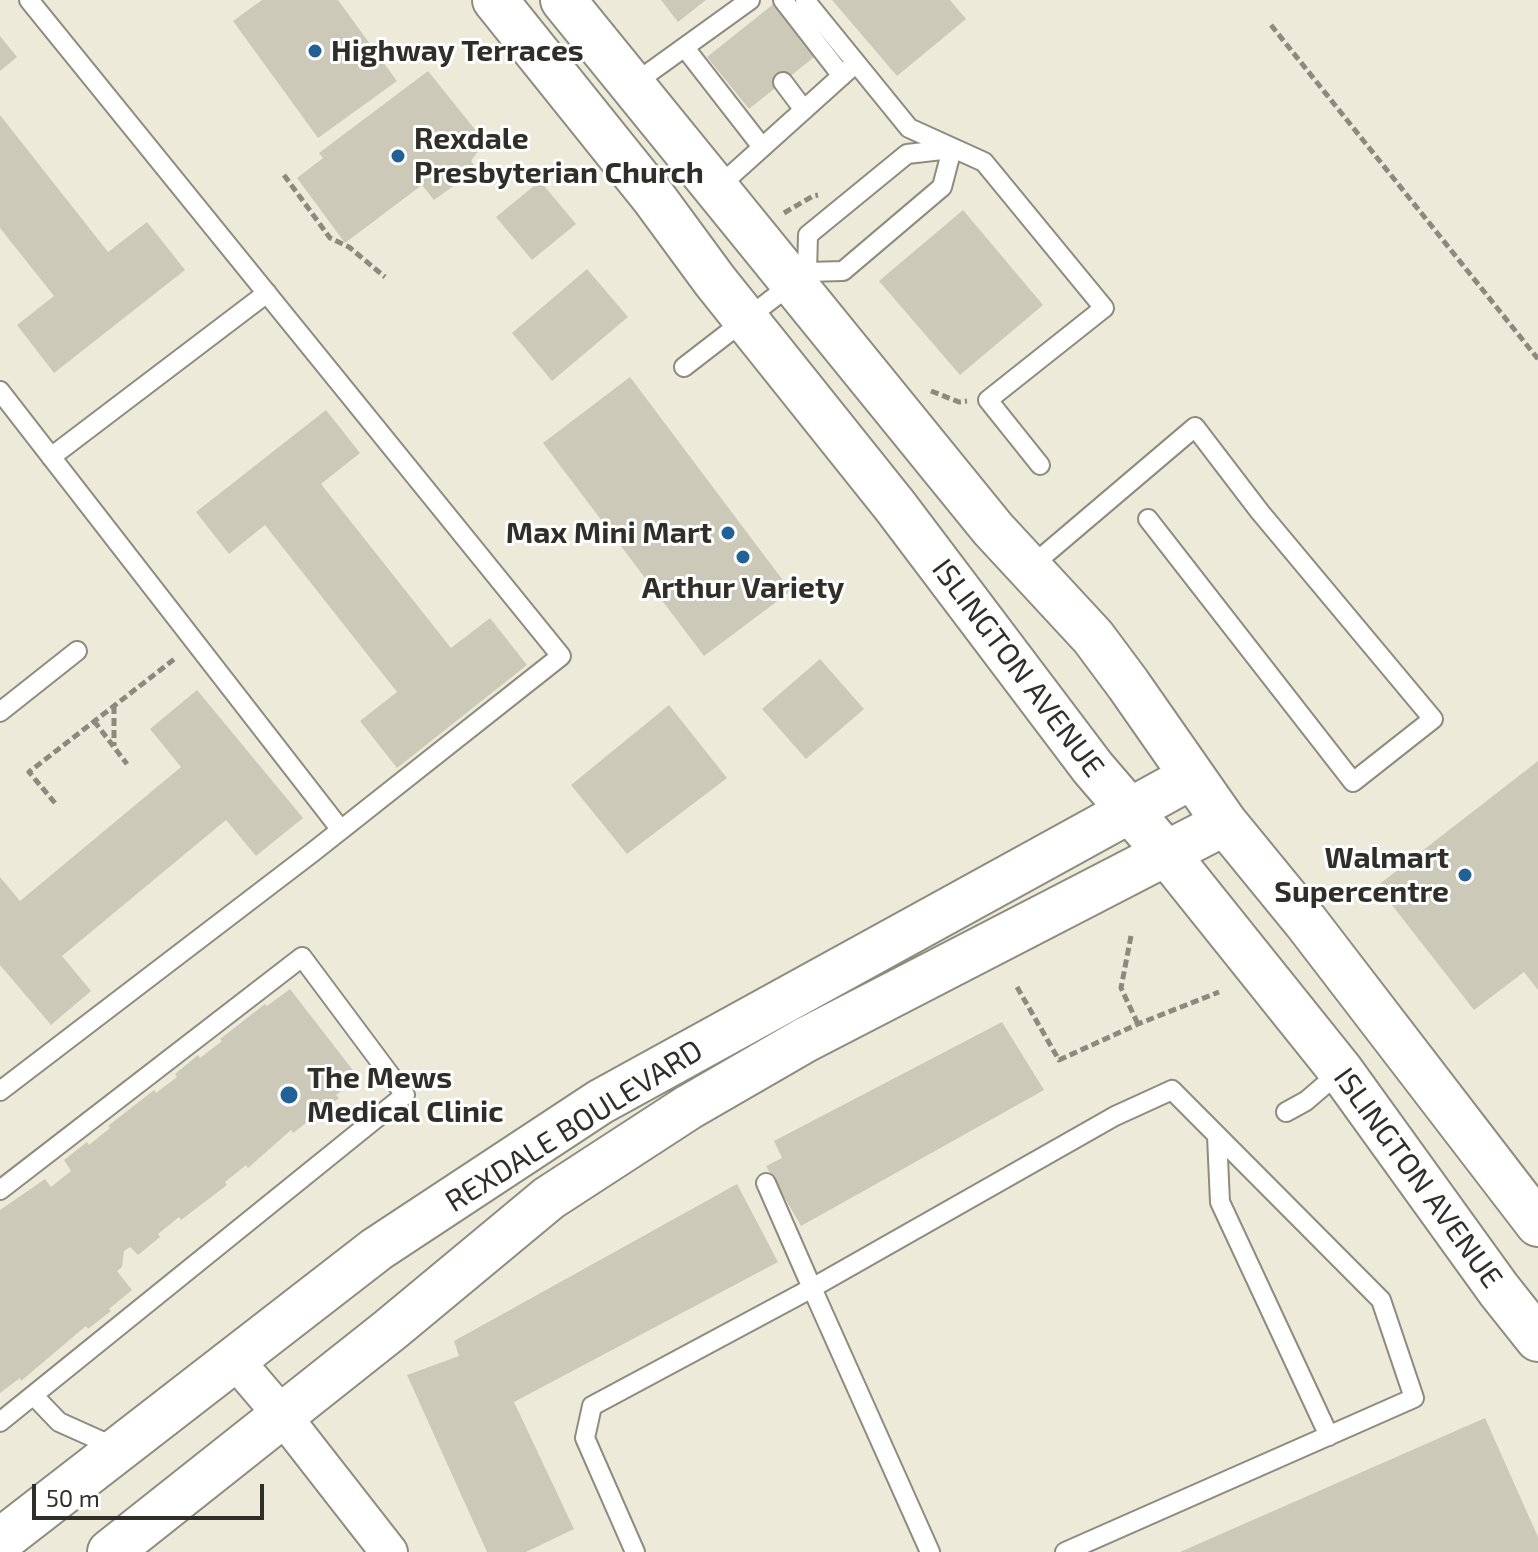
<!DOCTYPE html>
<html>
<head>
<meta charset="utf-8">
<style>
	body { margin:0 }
	#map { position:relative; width:1538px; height:1552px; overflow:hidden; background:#eeeada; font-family:"Exo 2",sans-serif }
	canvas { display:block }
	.scale { position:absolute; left:32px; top:1484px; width:232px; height:36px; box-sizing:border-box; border:4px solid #2f2e28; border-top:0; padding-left:10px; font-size:24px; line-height:28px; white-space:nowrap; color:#2f2e28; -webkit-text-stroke:6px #fff; paint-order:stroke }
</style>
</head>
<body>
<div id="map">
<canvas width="1538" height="1552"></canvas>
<div class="scale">50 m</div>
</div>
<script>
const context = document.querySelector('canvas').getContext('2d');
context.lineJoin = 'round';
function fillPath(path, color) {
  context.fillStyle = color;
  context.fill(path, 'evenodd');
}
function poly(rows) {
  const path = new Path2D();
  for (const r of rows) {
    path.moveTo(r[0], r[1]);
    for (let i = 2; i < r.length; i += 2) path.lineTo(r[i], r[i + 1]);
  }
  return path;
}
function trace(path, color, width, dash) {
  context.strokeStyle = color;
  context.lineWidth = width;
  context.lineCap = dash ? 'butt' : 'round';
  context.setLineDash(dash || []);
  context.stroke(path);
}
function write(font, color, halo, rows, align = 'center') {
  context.font = font + ' "Exo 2",sans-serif';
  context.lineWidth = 6;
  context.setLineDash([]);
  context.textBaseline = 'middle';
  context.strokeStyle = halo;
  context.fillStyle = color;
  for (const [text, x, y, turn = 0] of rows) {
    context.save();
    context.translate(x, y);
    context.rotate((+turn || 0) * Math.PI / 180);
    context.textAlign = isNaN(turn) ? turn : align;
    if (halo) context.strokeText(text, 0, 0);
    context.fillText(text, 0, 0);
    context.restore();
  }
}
const building = poly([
	[262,0,338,0,397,81,318,138,233,21],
	[661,0,706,0,678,22],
	[832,0,950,0,966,19,897,76],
	[776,2,818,54,749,109,707,57],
	[0,36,17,57,0,71],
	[428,71,485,142,471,161,477,169,434,200,422,185,345,243,297,178,323,158,319,153],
	[0,115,108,252,147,222,185,270,54,373,17,325,54,296,0,228],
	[540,181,576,224,532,260,496,217],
	[963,210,1043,305,960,375,879,281],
	[587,269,628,317,552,381,512,333],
	[630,377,791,591,704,656,543,443],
	[326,410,360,453,321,484,451,648,490,618,527,665,397,768,360,721,397,692,265,525,229,554,196,512],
	[820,659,864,709,806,759,762,709],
	[197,690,303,818,256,856,226,820,62,956,91,991,51,1025,0,965,0,877,20,901,181,767,150,729],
	[669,705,727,778,627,854,571,785],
	[1538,761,1538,990,1524,972,1474,1010,1377,886],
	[290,989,359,1078,336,1095,339,1098,293,1133,291,1130,248,1168,246,1165,225,1182,227,1185,181,1220,179,1217,158,1234,160,1237,138,1255,130,1247,124,1251,122,1267,117,1271,132,1290,109,1309,111,1311,88,1329,86,1326,21,1381,20,1378,0,1393,0,1210,45,1179,51,1187,71,1171,64,1160,87,1142,89,1145,110,1128,108,1126,154,1090,156,1093,177,1077,175,1074,198,1055,200,1058,222,1041,220,1039,265,1004,267,1006],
	[1002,1022,1044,1090,801,1226,766,1166,782,1158,774,1141],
	[737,1184,778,1262,514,1402,574,1529,526,1552,487,1552,407,1375,459,1356,454,1341],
	[1485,1418,1538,1537,1538,1552,1180,1552]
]);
const path = poly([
	[1271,25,1538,359],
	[284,175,330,238,349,247,385,277],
	[784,213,813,196,818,195],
	[931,391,959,402,967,401],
	[114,706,114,746],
	[94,721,127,764],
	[55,803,29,772,177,657],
	[1131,936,1121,988,1138,1024],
	[1017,987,1059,1060,1138,1024,1219,992]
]);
const service = poly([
	[783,0,842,76],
	[805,0,909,128,984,162,1104,308,988,400,1040,465],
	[685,48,762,147],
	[783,82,804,110],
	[632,85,750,0],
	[716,189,856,63],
	[807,272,808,235,907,154,951,149],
	[684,367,807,272,843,271,942,187,952,149],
	[0,391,341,830],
	[51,457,267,293],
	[1029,568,1195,427,1260,512,1433,719,1353,782,1148,519],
	[0,712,77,651],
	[0,1091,313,852,561,656,29,0],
	[1286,1112,1306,1101,1341,1071],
	[1217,1136,1220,1202,1329,1436],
	[766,1183,812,1288,1115,1116,1172,1090,1381,1300,1414,1398,1065,1552],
	[0,1190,302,957,405,1095,0,1422],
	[34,1396,59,1422,117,1448],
	[635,1552,585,1438,592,1406,812,1288,930,1552]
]);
const minor = poly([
	[235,1360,282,1415,389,1552]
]);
const secondary = poly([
	[495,0,654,198,715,281,895,506,1093,768,1167,854,1341,1071,1499,1290,1538,1339],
	[563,0,993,529,1093,637,1128,684,1225,823,1306,922,1538,1224],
	[0,1541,377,1249,600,1102,1191,777],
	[110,1552,390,1330,549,1198,689,1107,805,1040,1225,823]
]);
const markers = [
	[315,51,8,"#226197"],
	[398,156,8,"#226197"],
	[728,533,8,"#226197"],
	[743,557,8,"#226197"],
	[1465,875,8,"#226197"],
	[289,1095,10,"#226197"]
];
const poiNames = [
	["Highway Terraces",331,51],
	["Rexdale",414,139],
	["Presbyterian Church",414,173],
	["Max Mini Mart",712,533,"right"],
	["Arthur Variety",743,588,"center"],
	["Walmart",1449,858,"right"],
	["Supercentre",1449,892,"right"],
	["The Mews",307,1078],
	["Medical Clinic",307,1112]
];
const streetNames = [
	["ISLINGTON AVENUE",1018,668,53],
	["REXDALE BOULEVARD",574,1126,-32],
	["ISLINGTON AVENUE",1418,1178,54]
];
fillPath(building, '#cdc9b9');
trace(service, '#8f8b7d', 22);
trace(minor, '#8f8b7d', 40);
trace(secondary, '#8f8b7d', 48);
trace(path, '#8c8a7f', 5, [8, 4]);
trace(service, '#fff', 18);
trace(minor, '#fff', 36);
trace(secondary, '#fff', 44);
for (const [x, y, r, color] of markers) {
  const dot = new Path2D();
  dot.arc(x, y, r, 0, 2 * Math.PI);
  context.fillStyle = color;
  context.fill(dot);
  trace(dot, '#fff', 3);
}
write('bold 30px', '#2f2e28', '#fff', poiNames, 'left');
write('30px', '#2f2e28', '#fff', streetNames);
</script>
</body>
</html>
